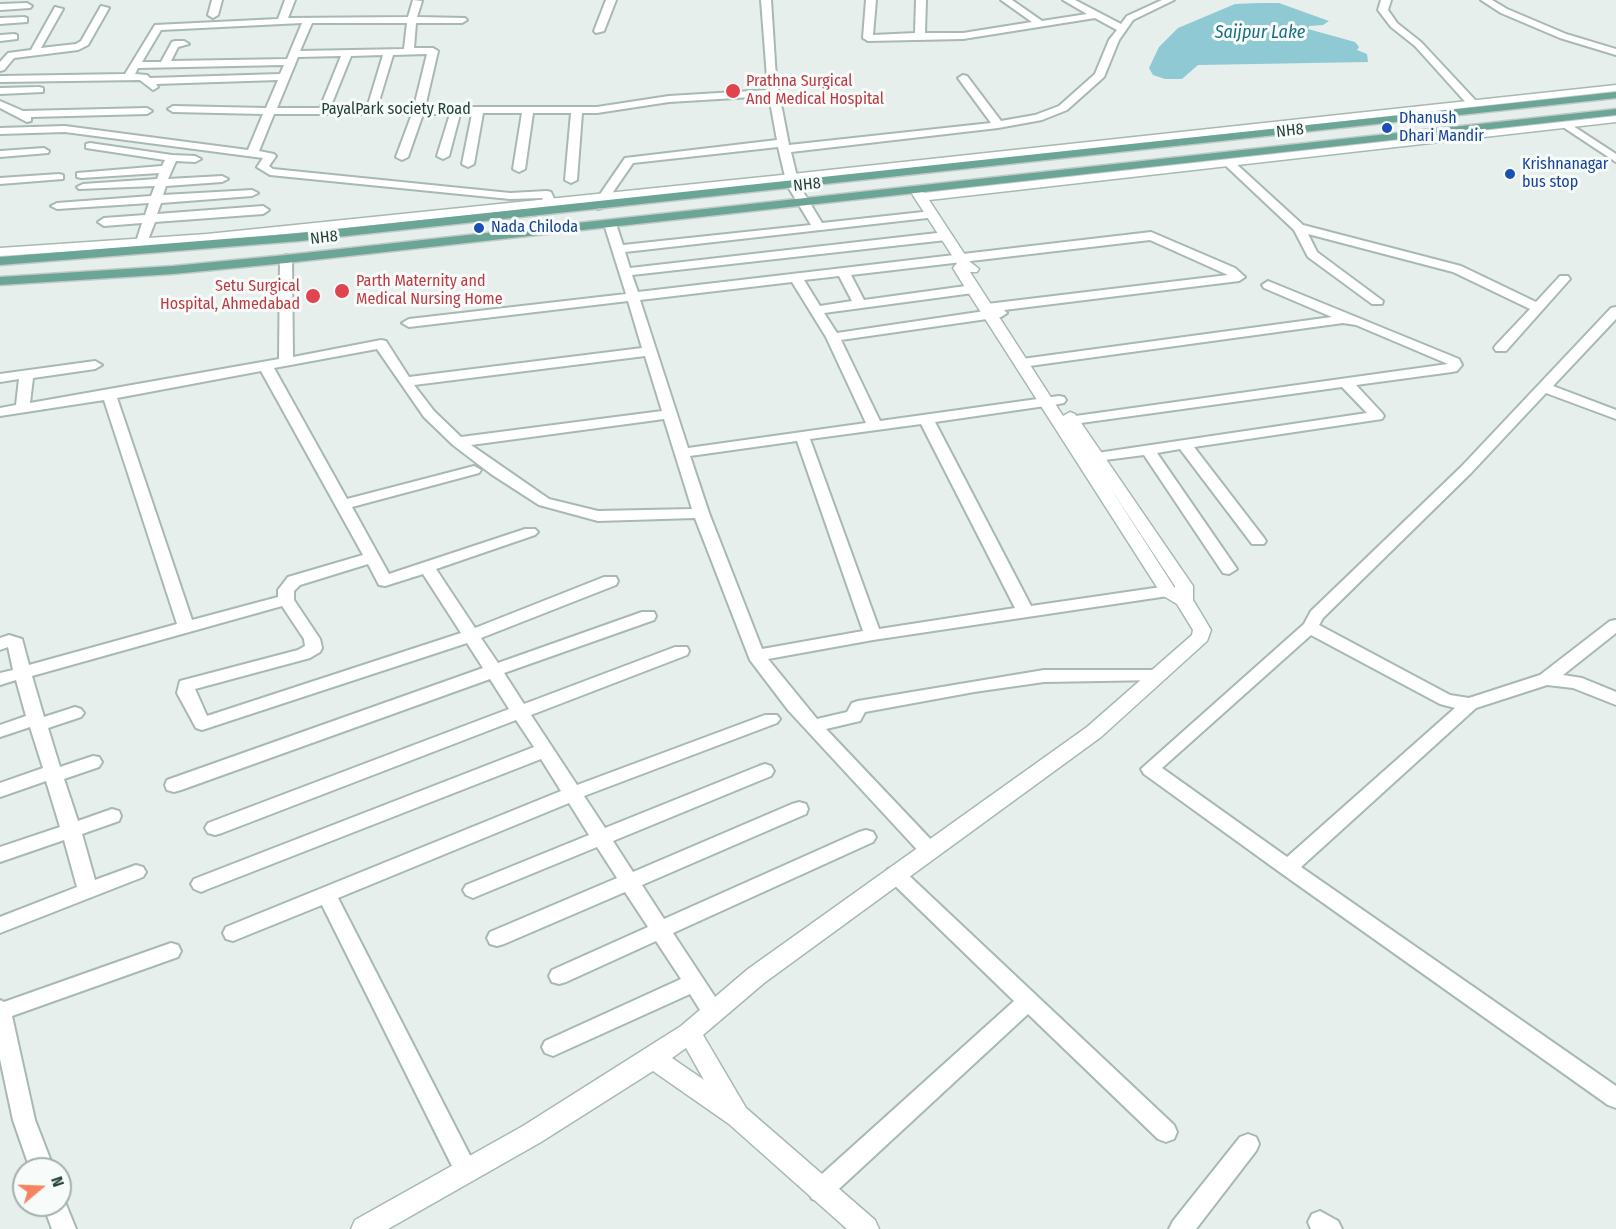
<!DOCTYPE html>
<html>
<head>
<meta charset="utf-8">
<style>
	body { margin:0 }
	#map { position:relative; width:1616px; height:1229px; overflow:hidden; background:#e6efeb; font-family:"Fira Sans Condensed",sans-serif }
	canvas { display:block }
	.north { position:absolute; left:12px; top:1157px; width:60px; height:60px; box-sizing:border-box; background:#f7fbf9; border:2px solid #a3b1ad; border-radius:50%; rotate:71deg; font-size:16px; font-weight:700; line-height:24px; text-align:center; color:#24423a }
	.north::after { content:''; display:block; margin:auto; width:21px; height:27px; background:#f4845f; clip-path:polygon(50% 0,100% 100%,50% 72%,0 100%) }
</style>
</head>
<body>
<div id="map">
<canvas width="1616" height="1229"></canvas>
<div class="north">N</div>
</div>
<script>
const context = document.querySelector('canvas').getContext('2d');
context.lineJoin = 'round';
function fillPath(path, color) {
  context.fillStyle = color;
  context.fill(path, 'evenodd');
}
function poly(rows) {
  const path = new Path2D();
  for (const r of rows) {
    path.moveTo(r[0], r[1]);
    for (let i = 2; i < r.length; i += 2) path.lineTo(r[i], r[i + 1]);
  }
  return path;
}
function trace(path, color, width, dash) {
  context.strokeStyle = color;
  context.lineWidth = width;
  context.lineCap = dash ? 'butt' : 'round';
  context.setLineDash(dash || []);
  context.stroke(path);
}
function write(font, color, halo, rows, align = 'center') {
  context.font = font + ' "Fira Sans Condensed",sans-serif';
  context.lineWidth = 6;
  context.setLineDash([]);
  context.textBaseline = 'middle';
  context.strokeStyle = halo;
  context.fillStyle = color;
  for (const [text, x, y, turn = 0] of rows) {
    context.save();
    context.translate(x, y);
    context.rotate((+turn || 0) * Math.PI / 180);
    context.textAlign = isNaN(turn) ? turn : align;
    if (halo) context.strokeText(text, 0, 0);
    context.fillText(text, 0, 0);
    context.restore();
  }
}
const water = poly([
	[1260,3,1279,3,1329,21,1323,25,1309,26,1308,29,1355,42,1359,47,1357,50,1367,54,1368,62,1198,65,1182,79,1165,79,1153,75,1149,68,1159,47,1178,28,1235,4]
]);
const minor = poly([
	[212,0,222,0,218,15,213,18,208,15,212,0],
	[285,0,295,0,288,18,408,17,413,0,422,1,417,17,465,18,467,20,462,23,416,23,414,48,433,48,438,51,425,107,597,107,669,96,768,90,761,0,771,0,776,78,789,145,991,123,958,78,963,75,967,76,1001,121,1035,115,1059,106,1095,74,1109,40,1117,30,1095,18,963,39,868,41,863,38,866,0,876,0,873,35,915,33,916,0,926,0,925,33,963,33,1032,22,1001,0,1012,0,1042,21,1087,14,1063,0,1075,0,1121,24,1127,16,1162,0,1174,0,1133,20,1119,40,1104,77,1067,110,1042,120,998,128,791,152,799,185,822,223,932,211,938,215,936,217,625,252,630,268,946,232,952,236,946,240,632,275,638,292,1151,232,1235,268,1245,277,1239,281,1004,310,1007,313,1001,317,841,340,880,421,1059,396,1064,397,1066,400,1064,403,1059,404,935,422,1031,606,1168,586,1176,591,1168,596,873,640,768,659,817,719,847,712,852,703,858,701,1044,670,1165,670,1168,674,1165,678,1159,680,1044,682,974,692,865,712,860,721,826,729,936,845,939,850,936,855,929,857,922,855,788,710,750,660,695,518,598,521,539,505,491,474,453,445,424,417,377,349,274,368,347,499,474,466,481,470,479,473,352,507,389,574,525,529,535,529,538,532,535,535,436,569,475,628,604,577,616,577,618,581,616,585,481,638,498,663,642,612,654,612,656,616,654,620,504,673,524,704,675,647,687,647,689,651,687,655,531,715,577,785,765,715,777,715,780,719,777,723,584,796,605,828,759,766,765,764,771,766,774,771,771,776,613,841,633,872,792,804,799,802,806,804,808,809,806,814,642,885,664,919,859,832,866,830,873,832,876,837,873,842,673,933,721,1006,724,1012,721,1018,713,1021,705,1018,690,994,553,1056,545,1053,542,1047,545,1041,681,979,656,941,566,982,559,984,552,982,549,976,552,970,648,927,625,892,504,944,497,946,490,944,487,938,490,932,617,878,597,847,480,895,473,898,466,895,463,890,466,885,589,835,569,803,338,898,478,1171,474,1178,466,1181,458,1178,322,905,233,941,226,939,223,933,226,927,561,791,541,759,208,889,201,892,194,889,191,884,194,879,534,747,516,720,222,833,215,835,208,833,205,828,208,823,509,709,490,679,181,790,174,792,167,790,165,785,167,780,483,668,467,643,202,730,196,728,177,693,180,681,298,650,305,646,304,639,282,606,32,676,44,717,75,707,81,709,84,713,81,717,48,728,60,767,93,756,99,757,102,762,99,767,64,779,78,821,112,809,119,811,121,816,119,821,82,834,95,880,136,865,143,867,146,872,143,877,0,933,0,917,77,887,64,840,0,862,0,847,60,827,46,781,0,797,0,783,43,768,30,727,0,737,0,725,26,716,16,680,0,685,0,673,13,670,8,647,0,650,0,638,9,635,22,639,29,665,177,624,104,400,0,416,0,408,16,405,19,379,0,382,0,374,95,361,102,365,95,369,33,378,30,403,279,359,280,259,286,255,292,259,293,357,381,340,386,341,409,377,642,348,628,301,409,327,402,323,409,319,626,294,604,224,610,220,616,224,623,245,811,225,787,185,778,147,633,163,602,208,598,209,592,206,625,158,777,140,769,96,669,102,597,113,582,113,577,180,571,183,565,180,571,113,533,113,525,169,519,172,513,169,522,113,483,113,474,164,468,167,462,164,472,114,460,114,449,156,443,159,437,156,450,114,423,114,408,157,402,160,396,157,412,114,274,114,259,151,274,154,276,156,269,166,273,169,510,193,547,191,551,192,556,203,550,206,546,205,542,198,510,199,270,175,257,167,263,158,65,132,0,134,0,128,65,126,248,150,263,114,173,112,168,109,173,106,266,108,278,80,156,84,158,87,153,90,140,80,0,82,0,76,125,74,155,25,278,19,285,0],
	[302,23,287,59,171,61,178,47,189,44,184,41,175,41,172,42,161,62,142,62,161,30,302,23],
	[312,23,407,23,404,49,300,51,312,23],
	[427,54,414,107,377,108,393,55,427,54],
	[383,55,367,108,330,108,351,56,383,55],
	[341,56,320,108,277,108,298,57,341,56],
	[284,65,280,74,150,78,147,75,135,74,138,68,284,65],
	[1150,240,1228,275,987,304,981,308,985,311,837,333,824,313,973,293,979,289,973,285,864,300,851,275,1150,240],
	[839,276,852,301,820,306,804,280,839,276],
	[792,282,826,337,866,423,688,448,640,300,792,282],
	[645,356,662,411,461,437,434,411,414,385,645,356],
	[261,371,363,555,288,577,278,590,278,597,192,620,117,398,261,371],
	[664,419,692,509,598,511,549,499,471,445,664,419],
	[921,424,1015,608,879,629,810,439,921,424],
	[797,441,863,631,762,649,709,513,690,456,797,441],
	[368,564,379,585,385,586,423,574,461,633,207,716,195,689,310,658,320,652,322,648,320,639,294,600,294,591,300,585,368,564],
	[606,0,616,0,604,31,596,33,594,31,606,0],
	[1381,0,1391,0,1388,10,1397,23,1421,42,1477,102,1477,106,1469,106,1415,46,1391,27,1378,10,1381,0],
	[1481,0,1492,0,1507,9,1566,34,1616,49,1616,55,1560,38,1501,13,1481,0],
	[27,3,32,6,30,8,0,10,0,4,27,3],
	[101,6,109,8,88,45,78,50,14,58,4,70,0,71,0,62,8,53,31,50,55,7,63,9,41,48,76,44,81,41,101,6],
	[24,17,27,18,27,22,0,24,0,18,24,17],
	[14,34,17,35,17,39,0,41,0,35,14,34],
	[39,87,43,88,43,92,0,94,0,88,39,87],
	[0,101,23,111,147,108,152,111,147,114,31,117,31,121,27,122,0,108,0,101],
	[1567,122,1616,154,1616,162,1563,127,1563,123,1567,122],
	[90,143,172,155,195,156,201,159,195,162,176,161,168,179,222,176,228,179,222,182,166,186,163,195,252,190,258,193,252,196,161,203,157,214,263,206,269,210,263,214,155,222,146,245,138,245,136,242,142,223,104,226,98,222,104,218,145,215,149,203,57,209,51,206,57,203,151,196,155,186,79,189,77,187,83,184,157,179,159,173,81,178,77,177,77,173,162,166,165,160,86,148,86,144,90,143],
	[44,148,49,151,48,153,0,157,0,151,44,148],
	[1229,160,1233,161,1303,225,1461,266,1536,302,1560,276,1568,276,1570,279,1506,351,1496,351,1494,348,1496,345,1530,309,1453,272,1308,234,1317,252,1383,301,1382,304,1372,304,1308,257,1294,230,1225,165,1225,161,1229,160],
	[59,174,63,175,63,179,0,184,0,178,59,174],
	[1268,281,1459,359,1462,365,1457,371,1452,372,1356,385,1382,413,1384,416,1382,419,1194,447,1264,538,1266,541,1264,544,1252,544,1180,449,1157,453,1237,569,1229,574,1223,573,1144,455,1097,461,1090,457,1097,453,1367,413,1342,387,1059,426,1054,425,1052,422,1054,419,1448,364,1356,325,1343,323,1022,367,1015,363,1022,359,1332,317,1264,288,1262,285,1268,281],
	[1616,307,1616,319,1553,386,1616,410,1616,419,1546,393,1471,473,1323,618,1319,625,1450,695,1469,698,1540,675,1610,621,1616,620,1616,633,1563,675,1582,678,1616,692,1616,705,1573,688,1547,685,1476,708,1301,867,1616,1086,1616,1108,1608,1105,1281,873,1144,774,1141,769,1304,624,1311,611,1461,467,1611,308,1616,307],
	[1311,635,1440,704,1455,708,1287,857,1162,768,1311,635],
	[895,867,902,869,1174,1125,1177,1132,1174,1139,1166,1142,1158,1139,1028,1014,828,1199,820,1202,812,1199,808,1191,812,1183,1014,1001,888,879,885,874,888,869,895,867],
	[171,943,178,945,181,951,178,957,12,1016,35,1120,54,1169,30,1169,13,1120,0,1059,0,1000,4,1002,171,943],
	[1248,1134,1256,1137,1259,1144,1256,1151,1196,1229,1169,1229,1173,1221,1240,1137,1248,1134],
	[60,1196,63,1197,76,1229,52,1229,43,1205,60,1205,60,1196],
	[1320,1211,1338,1221,1342,1229,1311,1229,1308,1222,1312,1214,1320,1211]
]);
const tertiary = poly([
	[1616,85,1616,91,792,182,207,242,0,256,0,248,207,234,792,174,1616,85],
	[1616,116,1616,122,929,200,969,261,979,269,977,272,970,272,1063,416,1070,412,1075,414,1193,586,1193,600,1211,630,1207,641,1101,737,764,983,703,1035,746,1108,875,1220,879,1229,847,1229,729,1124,653,1071,541,1142,388,1229,351,1229,355,1220,523,1126,681,1026,748,969,1087,727,1192,635,1193,630,1177,604,1162,595,966,289,953,268,957,263,914,197,910,190,912,187,920,187,924,193,1616,116],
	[1109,486,1175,586,1175,588,1174,587,1109,486],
	[686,1048,704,1080,672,1058,686,1048]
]);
const primary = poly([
	[1616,92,1616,98,300,241,0,265,0,257,300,233,1616,92],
	[1616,109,1616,115,286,263,173,274,0,285,0,277,173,266,286,255,1616,109]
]);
const markers = [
	[733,91,8,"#e0444e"],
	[1387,128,6,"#1a4fb4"],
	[1510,174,6,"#1a4fb4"],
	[479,228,6,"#1a4fb4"],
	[342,291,8,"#e0444e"],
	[313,296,8,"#e0444e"]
];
const farHealthnames = [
	["Prathna Surgical",746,82],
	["And Medical Hospital",746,100],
	["Parth Maternity and",356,282],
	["Medical Nursing Home",356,300],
	["Setu Surgical",300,287,"right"],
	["Hospital, Ahmedabad",300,305,"right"]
];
const farStreetnames = [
	["PayalPark society Road",396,110],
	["NH8",1290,131,-6],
	["NH8",807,185,-6],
	["NH8",324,238,-6]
];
const farTransitnames = [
	["Dhanush",1399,119],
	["Dhari Mandir",1399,137],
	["Krishnanagar",1522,165],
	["bus stop",1522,183],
	["Nada Chiloda",491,228]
];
const farWaternames = [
	["Saijpur Lake",1260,33]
];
fillPath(water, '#8ec9d4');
trace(minor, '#a8b8b2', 4);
trace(tertiary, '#a8b8b2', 3);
trace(primary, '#c2cac8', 3);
fillPath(minor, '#fff');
fillPath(tertiary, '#fff');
fillPath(primary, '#6aa596');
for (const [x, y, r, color] of markers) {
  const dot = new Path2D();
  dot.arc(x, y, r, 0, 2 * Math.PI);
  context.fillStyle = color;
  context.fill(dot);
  trace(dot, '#f7fbf9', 2);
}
write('16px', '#be3a42', '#f7fbf9', farHealthnames, 'left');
write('16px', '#24423a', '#f7fbf9', farStreetnames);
write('16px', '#164399', '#f7fbf9', farTransitnames, 'left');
write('italic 18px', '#1c6f80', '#f7fbf9', farWaternames);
</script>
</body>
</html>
